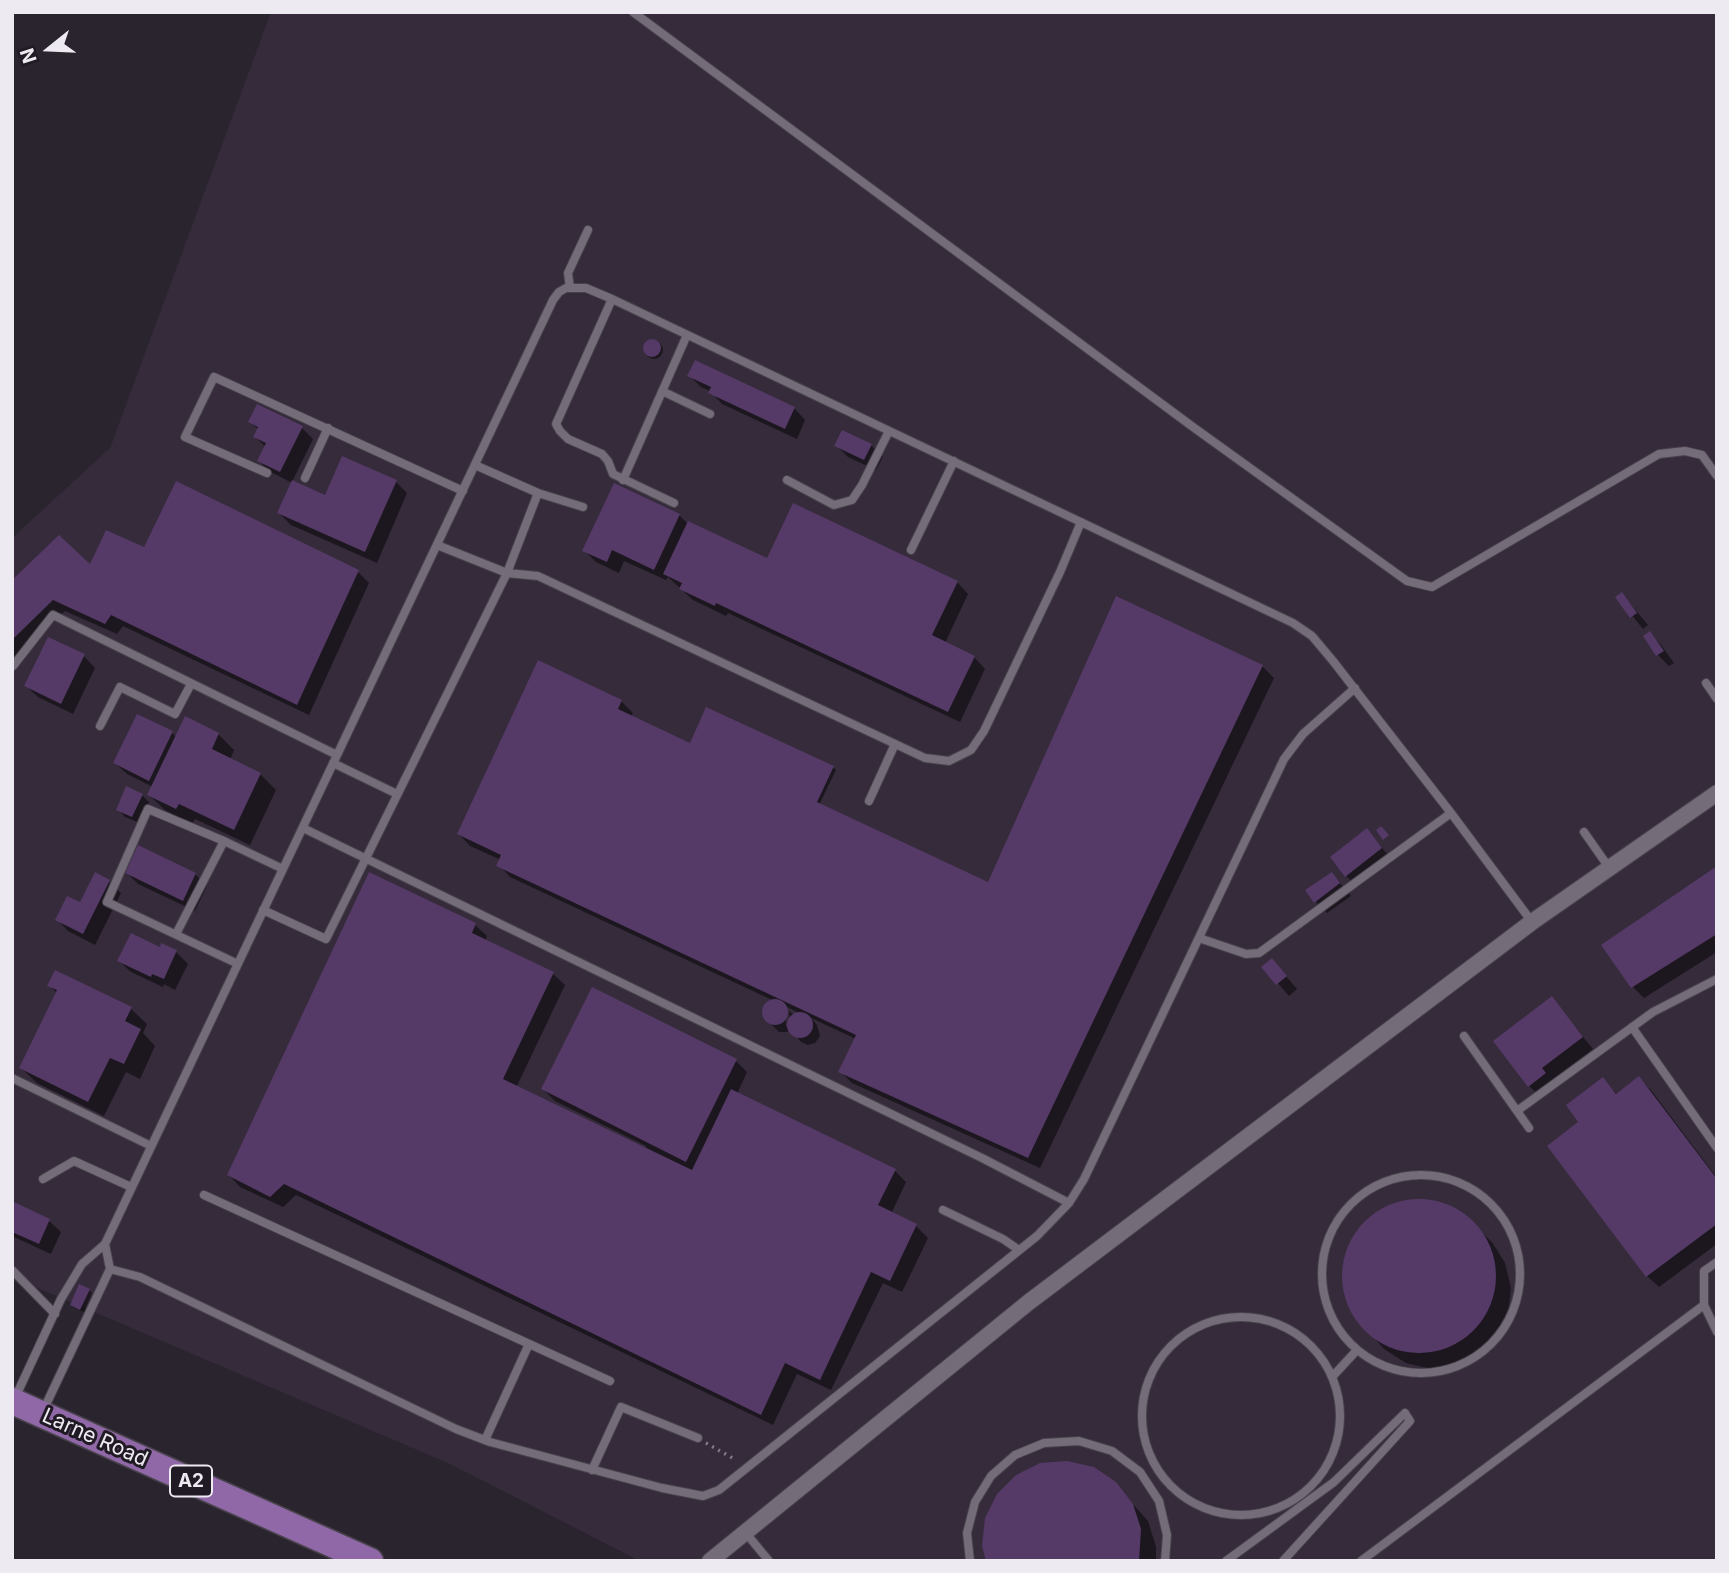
<!DOCTYPE html>
<html>
<head>
<meta charset="utf-8">
<style>
	body { margin:0 }
	#map { position:relative; width:1729px; height:1573px; overflow:hidden; background:#2a242e; font-family:Inter,sans-serif }
	canvas { display:block }
	.frame { position:absolute; inset:0; border:14px solid #eeeaf1; pointer-events:none }
	.north { position:absolute; left:14px; top:14px; width:70px; height:70px; -webkit-text-stroke:5px #201a24; paint-order:stroke; rotate:252deg; font-size:19px; font-weight:700; line-height:28px; text-align:center; color:#eeeaf1 }
	.north::after { content:''; display:block; margin:auto; width:24px; height:32px; background:#eeeaf1; clip-path:polygon(50% 0,100% 100%,50% 72%,0 100%) }
</style>
</head>
<body>
<div id="map">
<canvas width="1729" height="1573"></canvas>
<div class="frame"></div>
<div class="north">N</div>
</div>
<script>
const context = document.querySelector('canvas').getContext('2d');
context.lineJoin = 'round';
function fillPath(path, color) {
  context.fillStyle = color;
  context.fill(path, 'evenodd');
}
function poly(rows) {
  const path = new Path2D();
  for (const r of rows) {
    if (r.length === 3) {
      path.moveTo(r[0] + r[2], r[1]);
      path.arc(r[0], r[1], r[2], 0, 2 * Math.PI);
      continue;
    }
    path.moveTo(r[0], r[1]);
    for (let i = 2; i < r.length; i += 2) path.lineTo(r[i], r[i + 1]);
  }
  return path;
}
function trace(path, color, width, dash) {
  context.strokeStyle = color;
  context.lineWidth = width;
  context.lineCap = dash ? 'butt' : 'round';
  context.setLineDash(dash || []);
  context.stroke(path);
}
function write(font, color, halo, rows, align = 'center') {
  context.font = font + ' Inter,sans-serif';
  context.lineWidth = 6;
  context.setLineDash([]);
  context.textBaseline = 'middle';
  context.strokeStyle = halo;
  context.fillStyle = color;
  for (const [text, x, y, turn = 0] of rows) {
    context.save();
    context.translate(x, y);
    context.rotate((+turn || 0) * Math.PI / 180);
    context.textAlign = isNaN(turn) ? turn : align;
    if (halo) context.strokeText(text, 0, 0);
    context.fillText(text, 0, 0);
    context.restore();
  }
}
const built = poly([
	[271,12,1717,12,1717,1561,640,1561,448,1463,12,1277,12,538,110,448]
]);
const shadow = poly([
	[654,350,9],
	[689,375,794,408,805,420,797,439,722,404,710,391,701,387],
	[250,422,301,427,313,439,292,482,326,497,396,482,407,493,377,563,291,525,279,513,292,483,271,472,259,461,266,447,255,437,259,430],
	[871,445,883,457,876,470,848,457,837,446],
	[679,515,688,524,768,561,957,582,968,594,945,643,974,657,985,669,960,722,728,613,726,616,693,600,668,577,666,580,624,561,619,573,596,562,584,550],
	[145,549,358,572,369,583,309,715,123,626,117,634,65,611,12,663,12,583,90,567],
	[1622,594,1648,625,1643,629,1618,598],
	[1650,633,1661,645,1674,663,1669,666,1658,655],
	[84,656,95,668,73,714,38,697,26,686],
	[1262,666,1274,678,1040,1168,852,1083,841,1072,856,1039,811,1018,817,1025,820,1036,815,1043,808,1045,801,1042,791,1029,787,1032,779,1032,765,1018,765,1007,772,1000,510,877,499,865,501,860,470,846,459,834,621,701,633,713,631,717,690,745,833,767,836,770,819,805,989,885],
	[785,1006,799,1013,794,1015,789,1011,790,1027,786,1027],
	[172,733,176,737,218,734,234,750,230,760,260,774,276,790,250,845,195,819,192,824,165,810,149,795,153,787,127,774,115,763],
	[142,795,149,802,140,823,125,817,118,809],
	[1367,830,1393,861,1358,887,1346,876],
	[1717,868,1717,952,1644,998,1633,987],
	[127,873,195,874,207,886,195,911,138,884],
	[1332,874,1351,896,1327,913,1315,901],
	[95,875,109,882,121,893,95,945,68,931,57,919,80,905],
	[475,925,487,936,485,941,553,974,565,985,516,1088,645,1149,646,1146,555,1101,543,1089,736,1061,747,1072,737,1094,895,1171,906,1182,891,1214,916,1226,928,1238,902,1292,883,1283,831,1390,797,1374,773,1425,296,1195,283,1207,240,1187,229,1175],
	[162,945,176,952,188,964,175,990,164,984,163,987,131,972,119,961,160,949],
	[1272,960,1297,989,1289,996,1264,967],
	[56,972,131,1009,147,1024,143,1033,155,1046,140,1079,126,1072,104,1116,37,1083,21,1068,57,993,49,985],
	[1552,999,1593,1049,1553,1080,1557,1085,1541,1097,1529,1086],
	[1639,1078,1651,1090,1717,1178,1717,1244,1659,1287,1647,1276,1581,1122,1603,1079,1618,1095],
	[1409,1201,1433,1201,1456,1210,1492,1242,1505,1263,1511,1288,1508,1314,1498,1337,1479,1355,1456,1366,1431,1369,1406,1363,1384,1349,1352,1312,1344,1289,1343,1264,1351,1241,1366,1221,1386,1207],
	[12,1203,49,1221,61,1232,51,1254,12,1236],
	[89,1290,92,1293,84,1312,75,1308,72,1305],
	[1115,1484,1148,1521,1156,1547,1156,1561,987,1561]
]);
const building = poly([
	[652,348,9],
	[695,360,795,407,785,429,708,393,711,387,687,376],
	[257,404,303,426,280,472,257,461,266,443,253,437,258,427,248,422],
	[842,430,872,444,864,460,834,446],
	[342,456,397,480,365,552,277,513,292,480,325,495],
	[176,481,359,570,297,705,111,615,105,624,53,600,12,640,12,580,59,535,90,564,106,530,144,547],
	[614,483,680,514,654,570,612,550,607,562,582,551],
	[793,503,958,581,932,635,975,656,948,712,716,603,715,606,679,589,682,583,663,574,688,521,767,558],
	[1622,592,1637,613,1630,618,1615,597],
	[1116,596,1263,665,1028,1158,838,1072,856,1035,496,866,501,855,457,834,538,660,622,700,618,709,690,743,706,707,834,766,817,802,988,882],
	[1650,631,1664,651,1656,656,1643,636],
	[48,637,85,654,61,704,24,686],
	[137,714,173,731,149,781,113,763],
	[185,716,219,733,212,749,261,773,234,830,179,804,176,809,147,795],
	[126,786,143,794,132,817,116,810],
	[1381,826,1389,835,1383,840,1376,830],
	[1367,828,1382,848,1345,877,1330,857],
	[138,845,196,873,183,901,125,873],
	[1717,866,1717,934,1631,988,1601,945],
	[95,872,110,880,83,934,55,920,67,896,80,902],
	[369,872,476,923,472,933,554,972,503,1079,692,1170,731,1089,896,1169,878,1205,917,1224,890,1281,871,1272,820,1380,785,1363,761,1415,284,1184,270,1197,227,1175],
	[1332,872,1340,883,1314,903,1305,890],
	[131,933,160,947,161,943,177,950,164,979,152,974,151,977,117,961],
	[1272,958,1287,976,1276,985,1261,967],
	[55,970,132,1007,125,1021,141,1029,124,1064,110,1058,88,1102,19,1068,57,990,47,986],
	[592,987,737,1059,686,1162,541,1089],
	[1552,996,1583,1037,1542,1068,1546,1073,1528,1087,1493,1041],
	[775,1012,13],
	[800,1025,13],
	[1639,1076,1717,1179,1717,1224,1646,1277,1547,1146,1578,1122,1566,1105,1603,1077,1616,1094],
	[1419,1276,77],
	[12,1201,50,1219,39,1244,12,1232],
	[79,1284,90,1289,80,1310,70,1305],
	[1067,1461,1094,1467,1116,1482,1133,1504,1141,1529,1139,1561,986,1561,982,1546,985,1518,997,1494,1016,1475,1040,1463]
]);
const path = poly([
	[706,1443,736,1460]
]);
const lane = poly([
	[633,12,1193,427,1407,581,1432,587,1659,454,1685,451,1702,455,1717,476],
	[570,288,568,273,588,230],
	[612,299,556,424,560,431,568,439,602,454,608,461,613,474,674,503],
	[662,391,710,414],
	[475,465,538,493,583,507],
	[267,473,185,437,214,377,463,491],
	[305,478,328,428],
	[623,480,687,335],
	[787,480,834,505,852,500,862,485,889,431],
	[437,545,507,573,538,576,925,758,949,761,971,750,984,731,1060,572,1081,522],
	[911,550,954,461],
	[13,666,53,615,337,755],
	[1706,683,1717,699],
	[100,726,120,687,175,714,191,684],
	[333,763,397,794],
	[869,801,895,744],
	[303,828,982,1158,1069,1203],
	[1584,832,1610,869],
	[263,910,326,939,507,573,538,493],
	[176,934,224,841],
	[1199,938,1246,954,1259,953,1451,813],
	[238,964,107,902,148,809,224,841,283,869],
	[1632,1027,1717,1148],
	[1464,1036,1529,1128],
	[12,1078,151,1146],
	[1517,1111,1653,1012,1717,979],
	[1421,1274,99],
	[43,1179,74,1161,131,1187],
	[204,1195,610,1381],
	[943,1210,1003,1239,1019,1250],
	[1717,1262,1704,1271,1704,1305,1717,1332],
	[110,1269,140,1277,456,1429,490,1442,662,1488,703,1496,719,1490,1037,1236,1069,1203,1084,1179,1284,759,1303,734,1355,688],
	[12,1270,55,1314],
	[1241,1416,99],
	[1333,1376,1357,1350],
	[15,1398,61,1299,82,1264,105,1244,553,300,559,292,566,288,586,288,612,299,1293,623,1312,636,1333,661,1451,813,1532,922],
	[43,1411,110,1269,105,1244],
	[485,1440,529,1344],
	[592,1470,621,1407,698,1438],
	[745,1532,769,1561],
	[970,1561,967,1533,975,1502,991,1476,1015,1455,1044,1443,1079,1441,1112,1451,1140,1472,1159,1501,1167,1535,1165,1561],
	[1226,1561,1334,1482,1405,1413,1410,1421,1283,1561],
	[1361,1561,1704,1305]
]);
const street = poly([
	[710,1561,1029,1302,1532,922,1717,793]
]);
const primary = poly([
	[12,1401,370,1561]
]);
const shields = [
	[191,1481,42]
];
const shieldNames = [
	["A2",191,1481]
];
const streetNames = [
	["Larne Road",95,1438,24]
];
fillPath(built, '#352b3b');
fillPath(shadow, '#0007');
fillPath(building, '#553966');
trace(lane, '#47424b', 10);
trace(street, '#47424b', 18);
trace(primary, '#47424b', 29);
trace(path, '#837e87', 3.5, [2, 5]);
trace(lane, '#746d79', 8);
trace(street, '#746d79', 16);
trace(primary, '#9068a7', 26);
for (const [x, y, w] of shields) {
  const box = new Path2D();
  box.roundRect(x - w / 2, y - 15.5, w, 31, 5);
  context.fillStyle = '#201a24';
  context.fill(box);
  trace(box, '#eeeaf1', 2);
}
write('bold 19px', '#eeeaf1', null, shieldNames);
write('21px', '#eeeaf1', '#201a24', streetNames);
</script>
</body>
</html>
